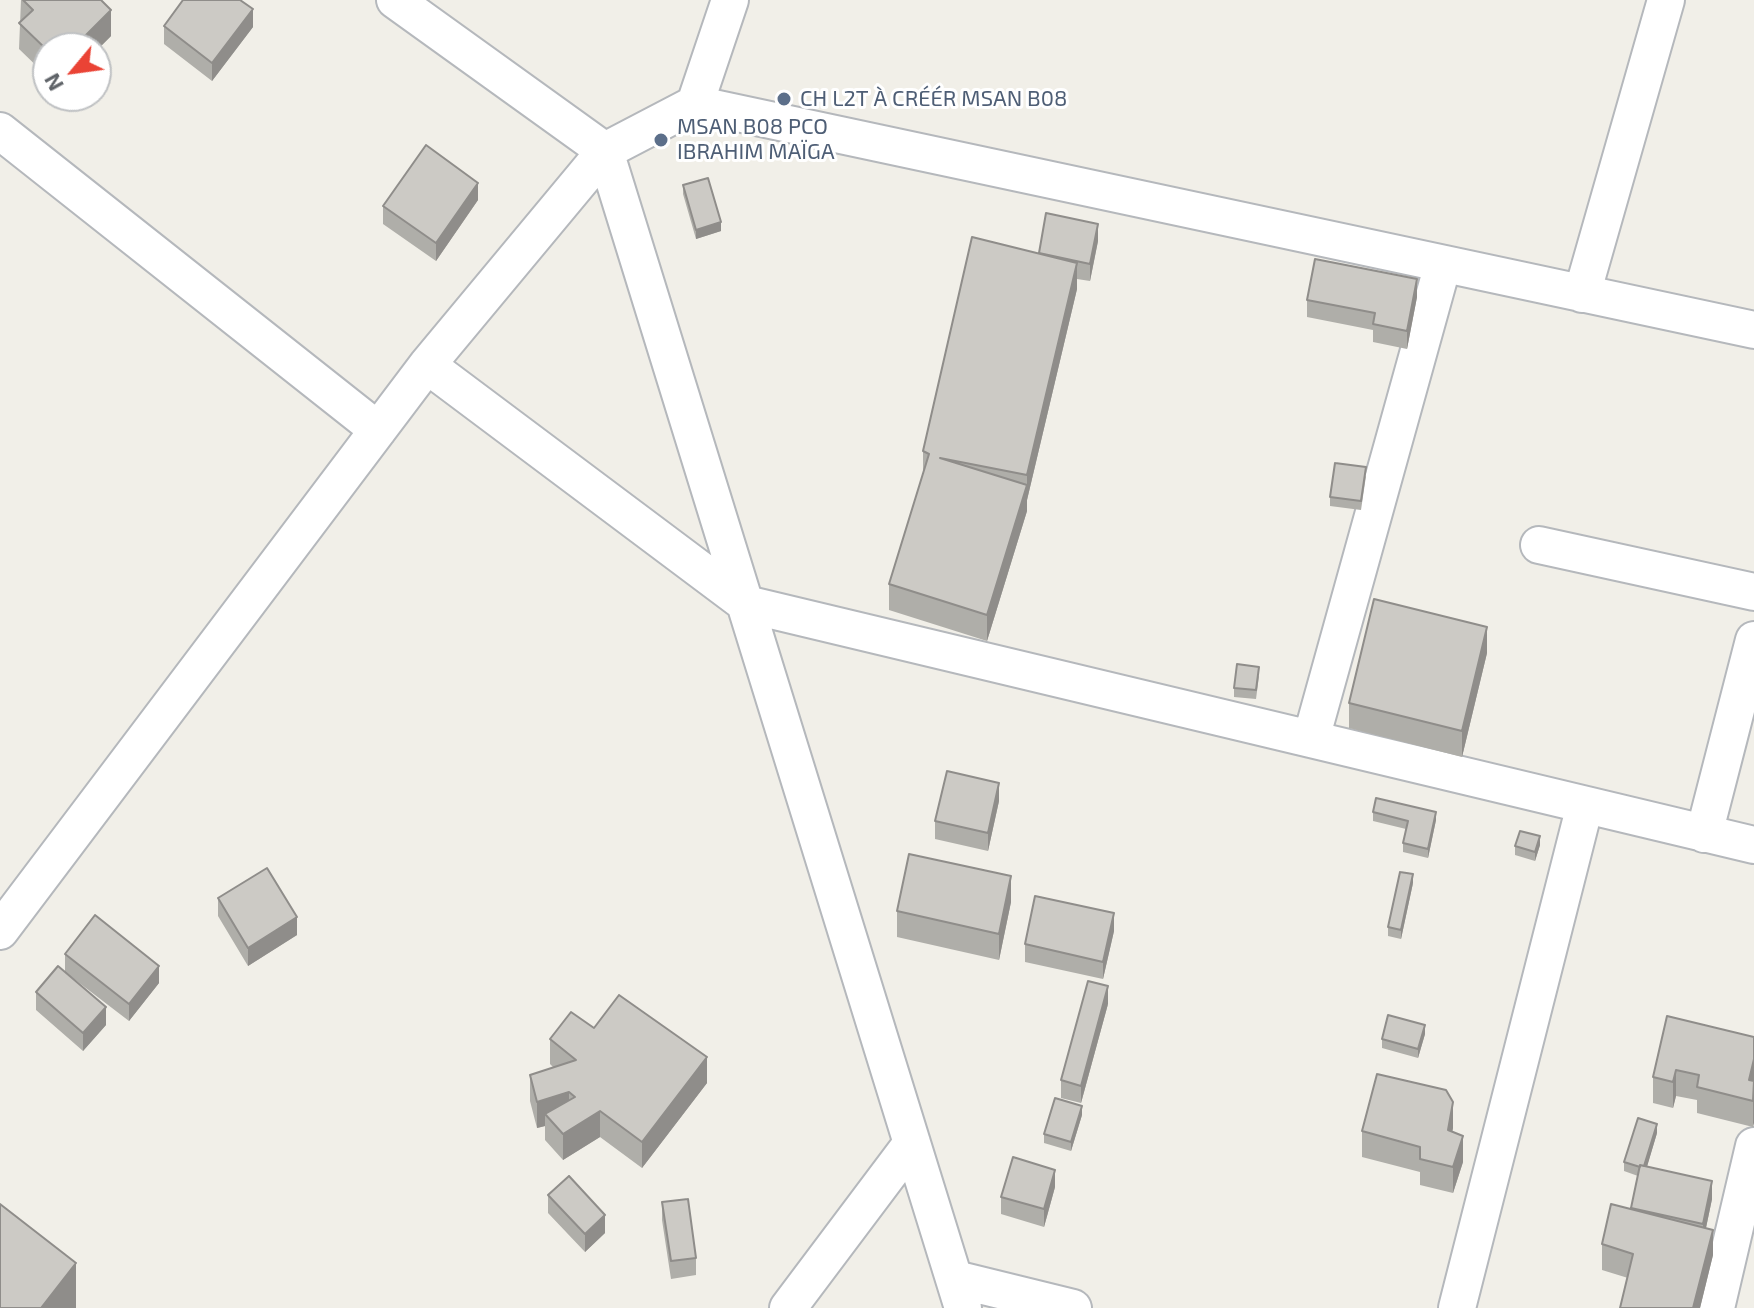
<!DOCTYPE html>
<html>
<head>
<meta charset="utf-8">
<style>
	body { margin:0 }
	#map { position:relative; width:1754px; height:1308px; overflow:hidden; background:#f1efe8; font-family:"Exo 2",sans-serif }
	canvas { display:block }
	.north { position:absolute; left:32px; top:32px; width:80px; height:80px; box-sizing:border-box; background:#fff; border:2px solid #bfc1c3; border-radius:50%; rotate:241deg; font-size:22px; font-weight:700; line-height:32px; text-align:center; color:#5f6368 }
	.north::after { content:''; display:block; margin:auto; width:28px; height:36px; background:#ea4335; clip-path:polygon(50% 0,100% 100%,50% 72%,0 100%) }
</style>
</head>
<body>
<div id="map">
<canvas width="1754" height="1308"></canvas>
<div class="north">N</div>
</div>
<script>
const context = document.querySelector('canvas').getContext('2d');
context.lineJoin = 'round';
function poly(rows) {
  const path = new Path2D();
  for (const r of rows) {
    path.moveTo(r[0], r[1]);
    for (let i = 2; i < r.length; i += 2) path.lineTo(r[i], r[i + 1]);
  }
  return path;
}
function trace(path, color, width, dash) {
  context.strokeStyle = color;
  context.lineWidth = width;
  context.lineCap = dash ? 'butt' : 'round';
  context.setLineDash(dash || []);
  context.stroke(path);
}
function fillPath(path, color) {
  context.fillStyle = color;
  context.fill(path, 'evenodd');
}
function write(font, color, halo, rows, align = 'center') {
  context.font = font + ' "Exo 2",sans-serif';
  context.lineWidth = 6;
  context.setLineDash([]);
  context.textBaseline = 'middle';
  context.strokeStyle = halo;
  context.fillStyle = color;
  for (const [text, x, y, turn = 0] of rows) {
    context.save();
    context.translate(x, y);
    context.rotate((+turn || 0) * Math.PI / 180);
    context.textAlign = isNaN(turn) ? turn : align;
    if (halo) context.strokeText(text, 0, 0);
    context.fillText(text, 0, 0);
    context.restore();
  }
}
const street = poly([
	[395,0,605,151,963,1308],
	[695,104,730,0],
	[0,131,378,430],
	[1582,294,1666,0],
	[427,365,746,604,1754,845],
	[1539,545,1754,592],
	[1311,739,1443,264],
	[1704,834,1754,640],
	[0,931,427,365,605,151,695,104,1754,330],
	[955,1279,1073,1308],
	[788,1308,912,1143],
	[1457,1308,1585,805],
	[1716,1308,1754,1146]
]);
const wall = poly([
	[21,0,101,0,111,36,96,51,96,48,48,48,48,77,19,49],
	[164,26,253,27,212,81,164,44],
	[683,185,721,231,696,239,683,194],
	[478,200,436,261,383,224,383,206],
	[1098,241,1090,281,1077,279,1077,289,1027,500,1027,511,987,641,889,610,889,584,923,474,923,451,1039,253],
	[1417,297,1407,349,1373,342,1373,330,1307,317,1307,300],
	[1366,476,1361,510,1330,506,1330,497],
	[1487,653,1462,757,1349,728,1349,703],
	[1259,676,1256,699,1234,697,1234,688],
	[999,801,988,851,935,839,935,821],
	[1373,812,1436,820,1428,858,1403,852,1403,843,1406,829,1373,821],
	[1540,845,1535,861,1515,855,1515,846],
	[1413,883,1401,939,1388,936,1388,927],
	[218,898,297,935,248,966,218,916],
	[1011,902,999,960,897,937,897,911],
	[1114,931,1103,979,1025,962,1025,944],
	[65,954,159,983,129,1021,65,972],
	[36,992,106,1025,83,1051,36,1010],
	[1108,1004,1081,1103,1061,1098,1061,1080],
	[594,1028,707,1083,642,1168,600,1137,563,1160,545,1140,545,1126,537,1128,530,1101,530,1075,554,1068,550,1064,550,1039],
	[1425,1034,1418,1058,1382,1048,1382,1039],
	[1754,1037,1753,1127,1697,1113,1697,1100,1676,1096,1673,1108,1653,1103,1653,1077],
	[1082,1115,1071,1151,1044,1143,1044,1134],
	[1453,1128,1452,1131,1463,1162,1453,1193,1420,1185,1420,1172,1362,1157,1362,1131],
	[1657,1133,1647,1166,1712,1199,1706,1228,1713,1255,1700,1308,1620,1308,1628,1278,1602,1270,1602,1244,1631,1209,1638,1176,1624,1171,1624,1162],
	[1055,1187,1044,1227,1001,1214,1001,1197],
	[548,1195,605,1233,585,1252,548,1213],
	[662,1202,696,1258,696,1275,671,1279,662,1220]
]);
const shadedWall = poly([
	[253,9,253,27,212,81,212,63],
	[111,10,111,36,96,51,96,48,73,48],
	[478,183,478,200,436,261,436,243],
	[721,222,721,231,696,239,696,230],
	[1098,224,1098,241,1090,281,1090,264],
	[1077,263,1077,289,1027,500,1027,475],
	[1417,279,1417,297,1407,349,1407,331],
	[1027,485,1027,511,987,641,987,615],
	[1487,627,1487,653,1462,757,1462,731],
	[999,783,999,801,988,851,988,833],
	[1436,812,1436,820,1428,858,1428,849],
	[1540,836,1540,845,1535,861,1535,852],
	[1413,874,1413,883,1401,939,1401,930],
	[1011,876,1011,902,999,960,999,934],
	[1114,913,1114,931,1103,979,1103,962],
	[297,917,297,935,248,966,248,948],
	[159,966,159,983,129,1021,129,1004],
	[1108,986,1108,1004,1081,1103,1081,1086],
	[106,1007,106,1025,83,1051,83,1033],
	[1425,1025,1425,1034,1418,1058,1418,1049],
	[707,1057,707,1083,642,1168,642,1142],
	[1754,1059,1754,1084,1749,1080],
	[1676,1070,1676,1096,1673,1108,1673,1082],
	[569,1092,569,1118,545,1114,545,1126,537,1128,537,1102],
	[1754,1098,1754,1123,1753,1127,1753,1101],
	[1453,1102,1453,1128,1448,1155,1448,1130],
	[1082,1106,1082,1115,1071,1151,1071,1142],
	[600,1111,600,1137,563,1160,563,1134],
	[1657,1124,1657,1133,1644,1177,1644,1168],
	[1463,1136,1463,1162,1453,1193,1453,1167],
	[1055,1170,1055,1187,1044,1227,1044,1209],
	[1712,1181,1712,1199,1703,1242,1703,1224],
	[605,1215,605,1233,585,1252,585,1234],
	[1713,1230,1713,1255,1700,1308,1693,1308],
	[76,1263,76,1308,41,1308]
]);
const building = poly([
	[23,0,101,0,111,10,73,48,48,48,48,51,19,23,33,10,23,0],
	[183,0,240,0,253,9,212,63,164,26,183,0],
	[426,145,478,183,436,243,383,206,426,145],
	[708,178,721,222,696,230,683,185,708,178],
	[1046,213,1098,224,1090,264,1039,253,1046,213],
	[972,237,1077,263,1027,475,940,458,1027,485,987,615,889,584,929,454,923,451,972,237],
	[1315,259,1417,279,1407,331,1373,324,1375,313,1307,300,1315,259],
	[1335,463,1366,467,1361,501,1330,497,1335,463],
	[1374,599,1487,627,1462,731,1349,703,1374,599],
	[1237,664,1259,667,1256,690,1234,688,1237,664],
	[947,771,999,783,988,833,935,821,947,771],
	[1376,798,1436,812,1428,849,1403,843,1408,821,1373,812,1376,798],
	[1520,831,1540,836,1535,852,1515,846,1520,831],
	[909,854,1011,876,999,934,897,911,909,854],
	[267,868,297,917,248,948,218,898,267,868],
	[1400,872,1413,874,1401,930,1388,927,1400,872],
	[1035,896,1114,913,1103,962,1025,944,1035,896],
	[95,915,159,966,129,1004,65,954,95,915],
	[58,966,106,1007,83,1033,36,992,58,966],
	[1088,981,1108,986,1081,1086,1061,1080,1088,981],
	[619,995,707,1057,642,1142,600,1111,563,1134,545,1114,575,1097,569,1092,537,1102,530,1075,576,1060,550,1039,571,1012,594,1028,619,995],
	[1388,1015,1425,1025,1418,1049,1382,1039,1388,1015],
	[1667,1016,1754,1037,1754,1059,1749,1080,1754,1081,1753,1101,1697,1087,1699,1075,1676,1070,1673,1082,1653,1077,1667,1016],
	[1377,1074,1446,1090,1453,1102,1448,1130,1463,1136,1453,1167,1420,1159,1420,1147,1362,1131,1377,1074],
	[1055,1098,1082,1106,1071,1142,1044,1134,1055,1098],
	[1638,1118,1657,1124,1644,1166,1640,1165,1640,1167,1624,1162,1638,1118],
	[1013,1157,1055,1170,1044,1209,1001,1197,1013,1157],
	[1640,1165,1712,1181,1703,1224,1631,1208,1640,1165],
	[569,1176,605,1215,585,1234,548,1195,569,1176],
	[688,1199,696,1258,671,1261,662,1202,688,1199],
	[0,1204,76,1263,41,1308,0,1308,0,1204],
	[1611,1204,1713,1230,1693,1308,1620,1308,1633,1254,1602,1244,1611,1204]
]);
const markers = [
	[784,99,8,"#5c6f8a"],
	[661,140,8,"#5c6f8a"]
];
const serviceNames = [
	["CH L2T À CRÉÉR MSAN B08",800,99],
	["MSAN B08 PCO",677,127],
	["IBRAHIM MAÏGA",677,152]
];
trace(street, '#b5b8bc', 40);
trace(street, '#fff', 36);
fillPath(wall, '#afaea9');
fillPath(shadedWall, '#8f8d8a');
fillPath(building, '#cccac5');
trace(building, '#8f8d8a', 2);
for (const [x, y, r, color] of markers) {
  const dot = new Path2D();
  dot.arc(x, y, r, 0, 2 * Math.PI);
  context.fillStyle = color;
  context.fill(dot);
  trace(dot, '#fff', 3);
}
write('22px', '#4e5e75', '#fff', serviceNames, 'left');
</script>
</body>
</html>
